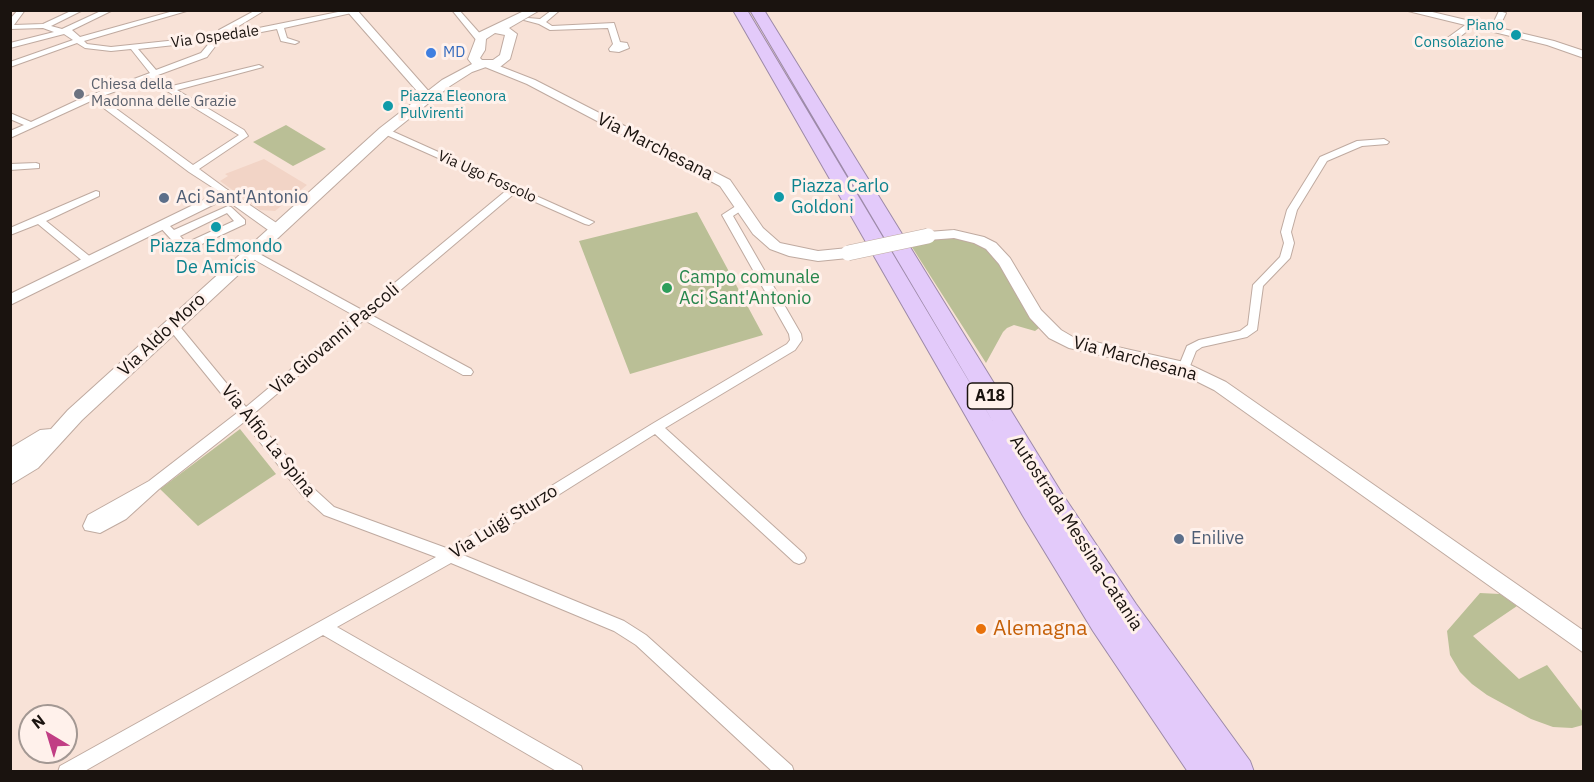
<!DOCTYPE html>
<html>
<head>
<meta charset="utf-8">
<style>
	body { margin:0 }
	#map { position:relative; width:1594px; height:782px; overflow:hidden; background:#f8e2d7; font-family:"IBM Plex Sans",sans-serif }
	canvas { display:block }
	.frame { position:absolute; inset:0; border:12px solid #1a130f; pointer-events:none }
	.north { position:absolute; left:18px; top:704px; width:60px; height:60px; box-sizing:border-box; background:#fff1eb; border:2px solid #a39893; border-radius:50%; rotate:322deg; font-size:16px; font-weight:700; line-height:24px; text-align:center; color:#1a130f }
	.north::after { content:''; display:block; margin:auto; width:21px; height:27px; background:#c13e84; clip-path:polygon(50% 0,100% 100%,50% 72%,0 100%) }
</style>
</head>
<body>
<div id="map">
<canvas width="1594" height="782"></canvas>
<div class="frame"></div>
<div class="north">N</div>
</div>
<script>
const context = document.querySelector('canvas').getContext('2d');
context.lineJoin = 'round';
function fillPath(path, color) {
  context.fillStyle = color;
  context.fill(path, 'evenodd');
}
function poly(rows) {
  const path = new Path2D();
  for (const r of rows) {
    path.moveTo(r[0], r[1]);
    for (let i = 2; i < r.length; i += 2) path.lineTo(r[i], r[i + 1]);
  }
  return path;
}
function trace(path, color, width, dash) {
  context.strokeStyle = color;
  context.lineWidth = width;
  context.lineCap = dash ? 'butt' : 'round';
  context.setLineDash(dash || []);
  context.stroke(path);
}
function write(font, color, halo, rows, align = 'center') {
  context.font = font + ' "IBM Plex Sans",sans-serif';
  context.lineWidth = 6;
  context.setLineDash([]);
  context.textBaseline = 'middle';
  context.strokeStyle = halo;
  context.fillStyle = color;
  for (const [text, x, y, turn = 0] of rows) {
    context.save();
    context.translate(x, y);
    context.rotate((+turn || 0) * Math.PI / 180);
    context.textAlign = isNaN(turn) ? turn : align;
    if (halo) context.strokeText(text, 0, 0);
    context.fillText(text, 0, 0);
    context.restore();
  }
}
const built = poly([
	[264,159,307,185,275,211,260,210,220,181,228,176,225,174]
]);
const green = poly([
	[286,125,326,149,293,166,253,142],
	[697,212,763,335,630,374,579,241],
	[952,237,978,243,1000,262,1029,316,1039,328,1035,331,1014,325,1007,328,1003,332,986,363,910,244],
	[240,429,276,474,198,526,160,489],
	[1480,593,1500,594,1517,606,1473,636,1519,679,1547,665,1583,712,1583,725,1572,728,1553,727,1531,719,1487,695,1472,684,1460,672,1450,655,1447,631]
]);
const minor = poly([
	[18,10,25,10,14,25,43,24,73,10,83,10,51,26,62,29,103,10,113,10,72,30,80,37,177,10,190,10,84,41,87,44,111,47,215,36,219,30,256,10,265,10,224,35,348,10,356,12,284,28,287,38,299,42,295,44,281,41,277,29,220,40,207,57,158,75,172,86,259,65,263,67,177,90,244,130,248,136,199,169,229,191,229,195,226,196,189,172,93,100,10,138,10,131,24,125,10,119,10,113,31,122,80,99,150,73,131,49,111,51,85,48,77,43,10,67,10,62,73,40,64,34,10,48,10,43,54,32,43,28,10,29,10,19,18,10],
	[211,41,201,53,156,70,138,49,211,41],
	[151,78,167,91,239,135,193,165,100,97,151,78],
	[452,10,459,10,483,37,483,41,477,41,452,10],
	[552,10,560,10,546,22,552,26,614,23,620,42,627,43,629,48,619,52,610,51,609,49,613,44,608,28,550,30,539,24,524,20,528,18,540,19,552,10],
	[1499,11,1506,13,1497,32,1491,32,1490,30,1499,11],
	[1468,23,1475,25,1452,43,1446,43,1446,39,1468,23],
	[385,128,594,222,589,225,585,224,515,193,371,315,471,369,473,372,471,375,463,375,364,320,252,415,312,487,334,507,449,549,652,424,787,344,790,340,789,334,722,215,739,204,745,204,745,208,733,216,801,334,802,340,795,350,665,428,804,554,806,558,804,562,799,564,794,562,655,434,463,555,624,621,646,635,792,766,794,772,773,772,636,645,614,631,451,563,337,627,581,766,583,772,558,772,323,635,83,772,58,772,60,766,436,557,324,515,302,495,244,422,159,489,126,519,100,533,85,530,83,526,88,515,149,481,237,413,169,329,167,326,169,323,177,323,246,407,355,316,246,255,245,253,246,251,254,251,362,310,508,189,382,133,382,129,385,128],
	[1384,139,1389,142,1387,144,1362,146,1327,161,1297,210,1291,232,1294,243,1290,258,1263,286,1257,330,1247,337,1202,347,1196,351,1188,371,1180,371,1178,368,1187,346,1199,340,1240,331,1248,325,1253,285,1280,257,1284,243,1281,232,1287,210,1320,157,1357,141,1384,139],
	[36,163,39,164,39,168,10,170,10,164,36,163],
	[96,191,99,192,99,196,46,221,93,259,94,261,93,263,85,263,38,224,10,235,10,228,96,191],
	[228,206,231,207,245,220,245,224,189,250,181,250,158,225,159,223,167,223,174,230,228,206],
	[227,213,234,221,186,243,180,236,227,213]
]);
const tertiary = poly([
	[346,10,357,10,432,95,432,99,424,99,346,10],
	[1404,10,1424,10,1554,41,1584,51,1584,58,1547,45,1404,10],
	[489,62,535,80,730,180,763,228,780,243,818,251,848,248,855,253,848,258,818,261,789,256,770,249,753,234,720,186,527,84,485,67,483,65,489,62],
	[226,189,281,226,283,229,281,232,271,232,225,199,10,305,10,294,226,189],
	[954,230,984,237,996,243,1010,258,1041,310,1061,330,1073,337,1184,362,1226,382,1584,631,1584,653,1214,390,1180,373,1069,348,1049,338,1030,318,999,264,986,249,974,243,954,238,928,240,921,236,928,232,954,230]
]);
const secondary = poly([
	[526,10,540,10,509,28,517,34,510,59,500,67,486,67,472,72,450,86,390,134,82,420,38,468,10,485,10,448,40,430,51,429,68,410,380,128,442,80,472,64,468,59,478,33,526,10],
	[495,33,505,35,500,55,493,60,482,60,480,58,485,50,486,39,495,33]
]);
const motorway = poly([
	[733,10,747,10,995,425,750,10,764,10,1061,492,1136,604,1250,761,1254,772,1188,772,1093,631,1023,516,733,10]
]);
const tertiaryBridge = poly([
	[848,253,928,236]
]);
const markers = [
	[1516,35,6,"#0f9aa8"],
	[431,53,6,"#3f7fe0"],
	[79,94,6,"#6b7280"],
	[388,106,6,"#0f9aa8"],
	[779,197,6,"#0f9aa8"],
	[164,198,6,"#5c6f8a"],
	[216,227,6,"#0f9aa8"],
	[667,288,6,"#2e9e5b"],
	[1179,539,6,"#5c6f8a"],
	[981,629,6,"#e8710a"]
];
const farCulturenames = [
	["Piano",1504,26],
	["Consolazione",1504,43],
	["Piazza Eleonora",400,97,"left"],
	["Pulvirenti",400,114,"left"]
];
const farStreetnames = [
	["Via Ospedale",215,37,-8],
	["Via Ugo Foscolo",487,177,24]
];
const farShopnames = [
	["MD",443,53]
];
const farWorshipnames = [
	["Chiesa della",91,85],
	["Madonna delle Grazie",91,102]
];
const shields = [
	[990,396,45]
];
const shieldNames = [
	["A18",990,396]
];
const streetNames = [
	["Via Marchesana",655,147,27],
	["Via Aldo Moro",162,335,-43],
	["Via Giovanni Pascoli",335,339,-40],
	["Via Marchesana",1135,359,15],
	["Via Alfio La Spina",268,441,51],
	["Via Luigi Sturzo",504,522,-32],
	["Autostrada Messina-Catania",1076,533,57]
];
const cultureNames = [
	["Piazza Carlo",791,187],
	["Goldoni",791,208],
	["Piazza Edmondo",216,247,"center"],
	["De Amicis",216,268,"center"]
];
const serviceNames = [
	["Aci Sant'Antonio",176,198],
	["Enilive",1191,539]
];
const leisureNames = [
	["Campo comunale",679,278],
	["Aci Sant'Antonio",679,299]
];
const nearFoodnames = [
	["Alemagna",993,629]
];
fillPath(built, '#f2d4c6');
fillPath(green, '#babf96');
trace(minor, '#bfaaa0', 2);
trace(tertiary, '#bfaaa0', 2);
trace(secondary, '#bfaaa0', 2);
trace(motorway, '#9d8aa8', 2);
fillPath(minor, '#fff');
fillPath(tertiary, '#fff');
fillPath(secondary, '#fff');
fillPath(motorway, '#e3cafa');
trace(tertiaryBridge, '#bfaaa0', 16, []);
trace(tertiaryBridge, '#fff', 15);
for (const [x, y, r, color] of markers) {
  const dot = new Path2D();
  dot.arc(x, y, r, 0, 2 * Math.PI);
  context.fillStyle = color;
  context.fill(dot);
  trace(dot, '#fff1eb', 2);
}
write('15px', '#0d838f', '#fff1eb', farCulturenames, 'right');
write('15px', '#1a130f', '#fff1eb', farStreetnames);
write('15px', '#366cbe', '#fff1eb', farShopnames, 'left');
write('15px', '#5b616d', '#fff1eb', farWorshipnames, 'left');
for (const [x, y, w] of shields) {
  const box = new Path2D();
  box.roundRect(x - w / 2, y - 13, w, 26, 4.5);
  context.fillStyle = '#fff1eb';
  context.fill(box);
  trace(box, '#1a130f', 1.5);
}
write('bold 16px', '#1a130f', null, shieldNames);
write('18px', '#1a130f', '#fff1eb', streetNames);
write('18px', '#0d838f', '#fff1eb', cultureNames, 'left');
write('18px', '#4e5e75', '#fff1eb', serviceNames, 'left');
write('18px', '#27864d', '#fff1eb', leisureNames, 'left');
write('21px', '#c56008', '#fff1eb', nearFoodnames, 'left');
</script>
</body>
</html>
